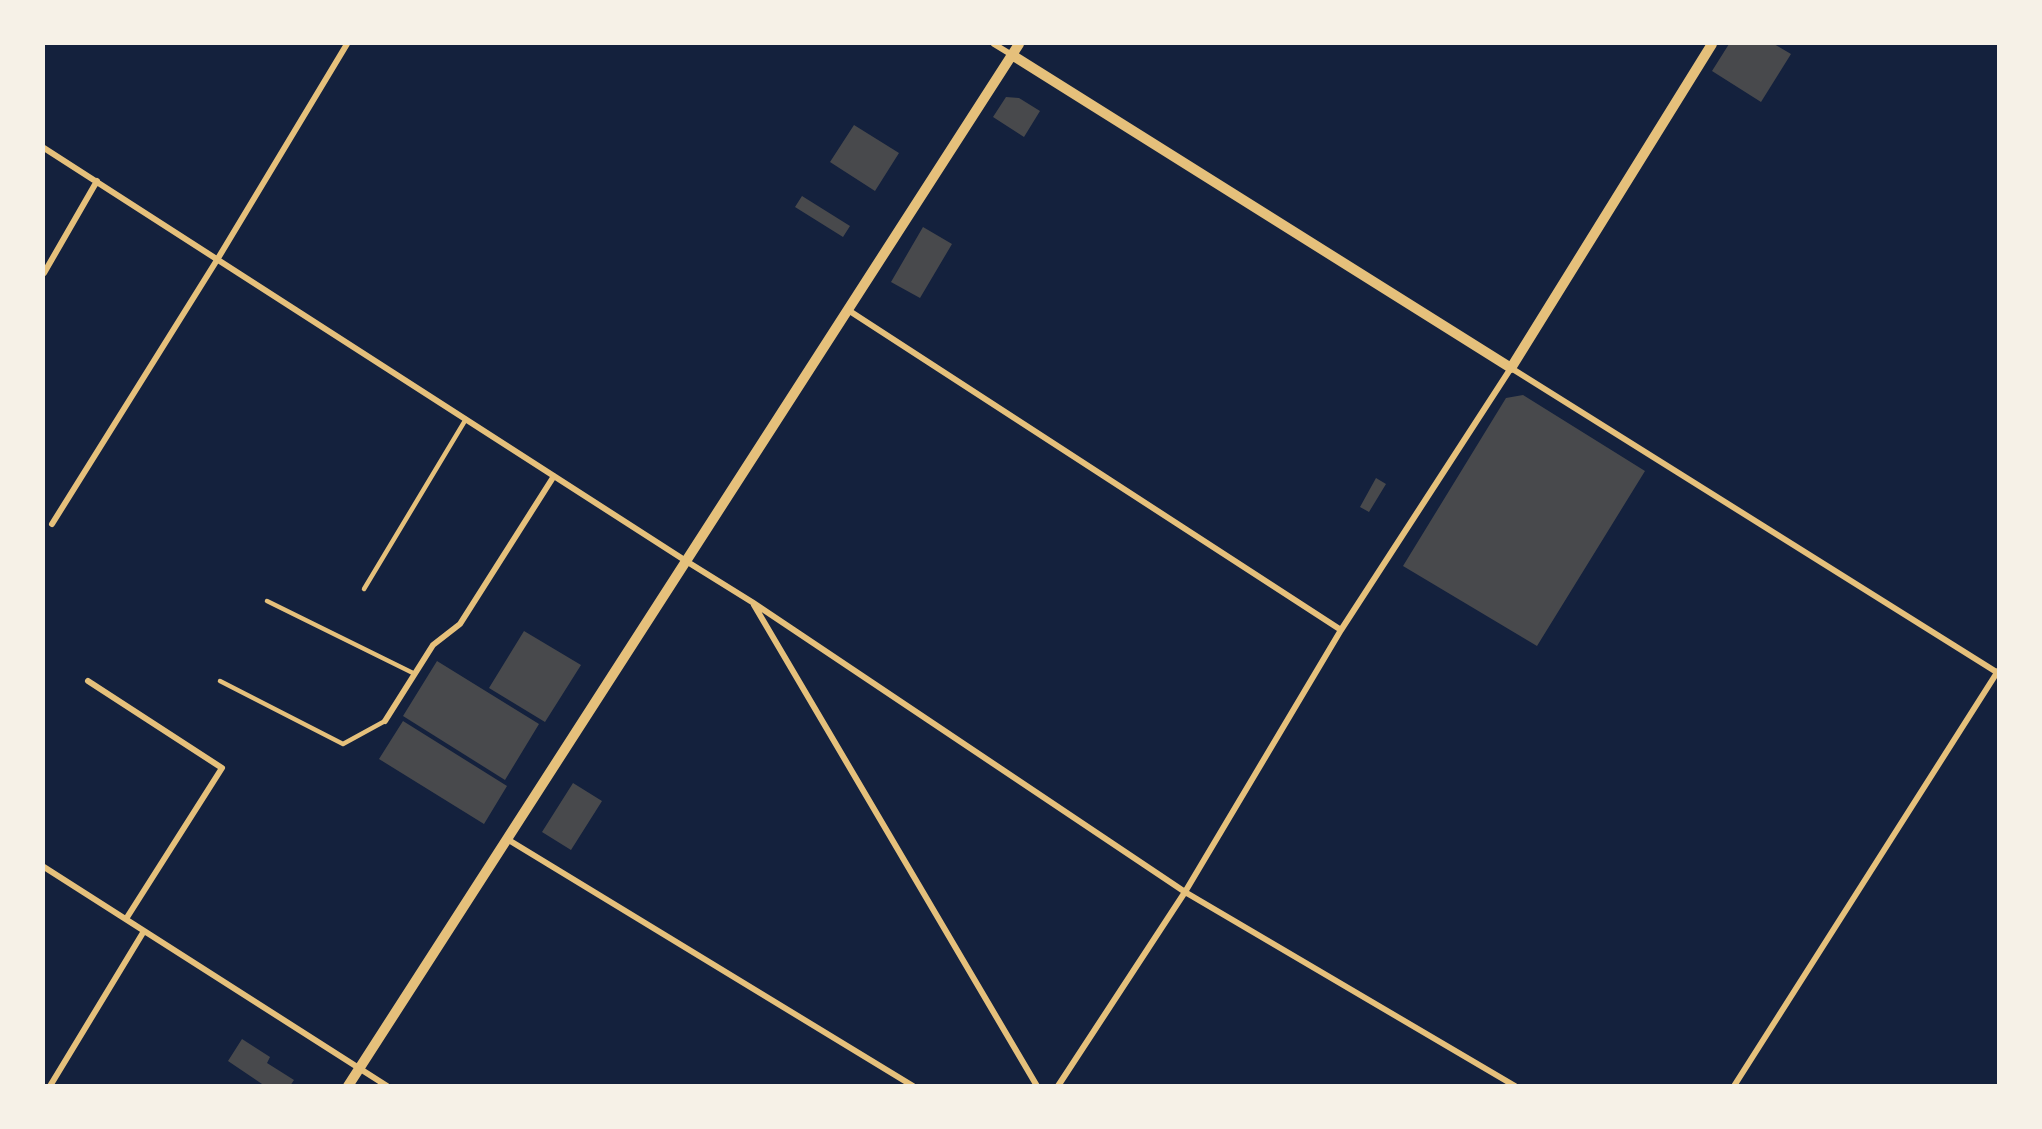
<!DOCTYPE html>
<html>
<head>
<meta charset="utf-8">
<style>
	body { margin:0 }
	#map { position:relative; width:2042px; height:1129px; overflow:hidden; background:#14213d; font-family:Signika,sans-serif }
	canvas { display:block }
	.frame { position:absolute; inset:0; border:45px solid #f6f1e7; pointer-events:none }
</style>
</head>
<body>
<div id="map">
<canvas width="2042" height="1129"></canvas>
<div class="frame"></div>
</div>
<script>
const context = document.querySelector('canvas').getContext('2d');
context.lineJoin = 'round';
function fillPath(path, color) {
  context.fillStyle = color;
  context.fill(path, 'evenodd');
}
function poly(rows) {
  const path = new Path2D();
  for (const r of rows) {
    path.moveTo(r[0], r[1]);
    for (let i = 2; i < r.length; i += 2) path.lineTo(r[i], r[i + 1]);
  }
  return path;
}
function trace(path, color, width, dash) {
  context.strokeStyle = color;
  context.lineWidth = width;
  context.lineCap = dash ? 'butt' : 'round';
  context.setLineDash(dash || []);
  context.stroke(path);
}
const building = poly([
	[1729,44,1774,44,1791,54,1761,102,1712,71],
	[1006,97,1019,98,1040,111,1024,137,993,117],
	[854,125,899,153,875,191,830,162],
	[802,196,850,226,843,237,795,207],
	[923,227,952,244,920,298,891,282],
	[1523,395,1645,471,1537,646,1403,566,1506,398],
	[1376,478,1386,484,1369,512,1360,507],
	[524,631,581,665,545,722,489,688],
	[437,661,539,724,505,780,403,716],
	[403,721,507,786,484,824,379,759],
	[573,783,602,801,571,850,542,832],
	[242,1039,270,1057,267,1063,294,1080,290,1086,265,1086,228,1061]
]);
const service = poly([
	[364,589,466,419],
	[267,601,415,674],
	[220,681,343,744,385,721]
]);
const minor = poly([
	[994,44,1012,55],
	[44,148,686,561,752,602,1185,892,1515,1086],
	[44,273,97,181],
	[848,310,1341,630],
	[52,524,217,260,347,44],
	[754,605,1037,1086],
	[88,681,222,768,126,919],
	[385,721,433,645,460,624,554,476],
	[507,839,913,1086],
	[44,867,387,1086],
	[50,1086,144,931],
	[1058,1086,1185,892,1341,630,1511,368,1998,673],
	[1734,1086,1998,671]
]);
const tertiary = poly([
	[1012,55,1511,368,1712,44],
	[348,1086,1019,44]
]);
fillPath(building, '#48494c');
trace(service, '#e5c07b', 4.5);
trace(minor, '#e5c07b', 6);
trace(tertiary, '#e5c07b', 10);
</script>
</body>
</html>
